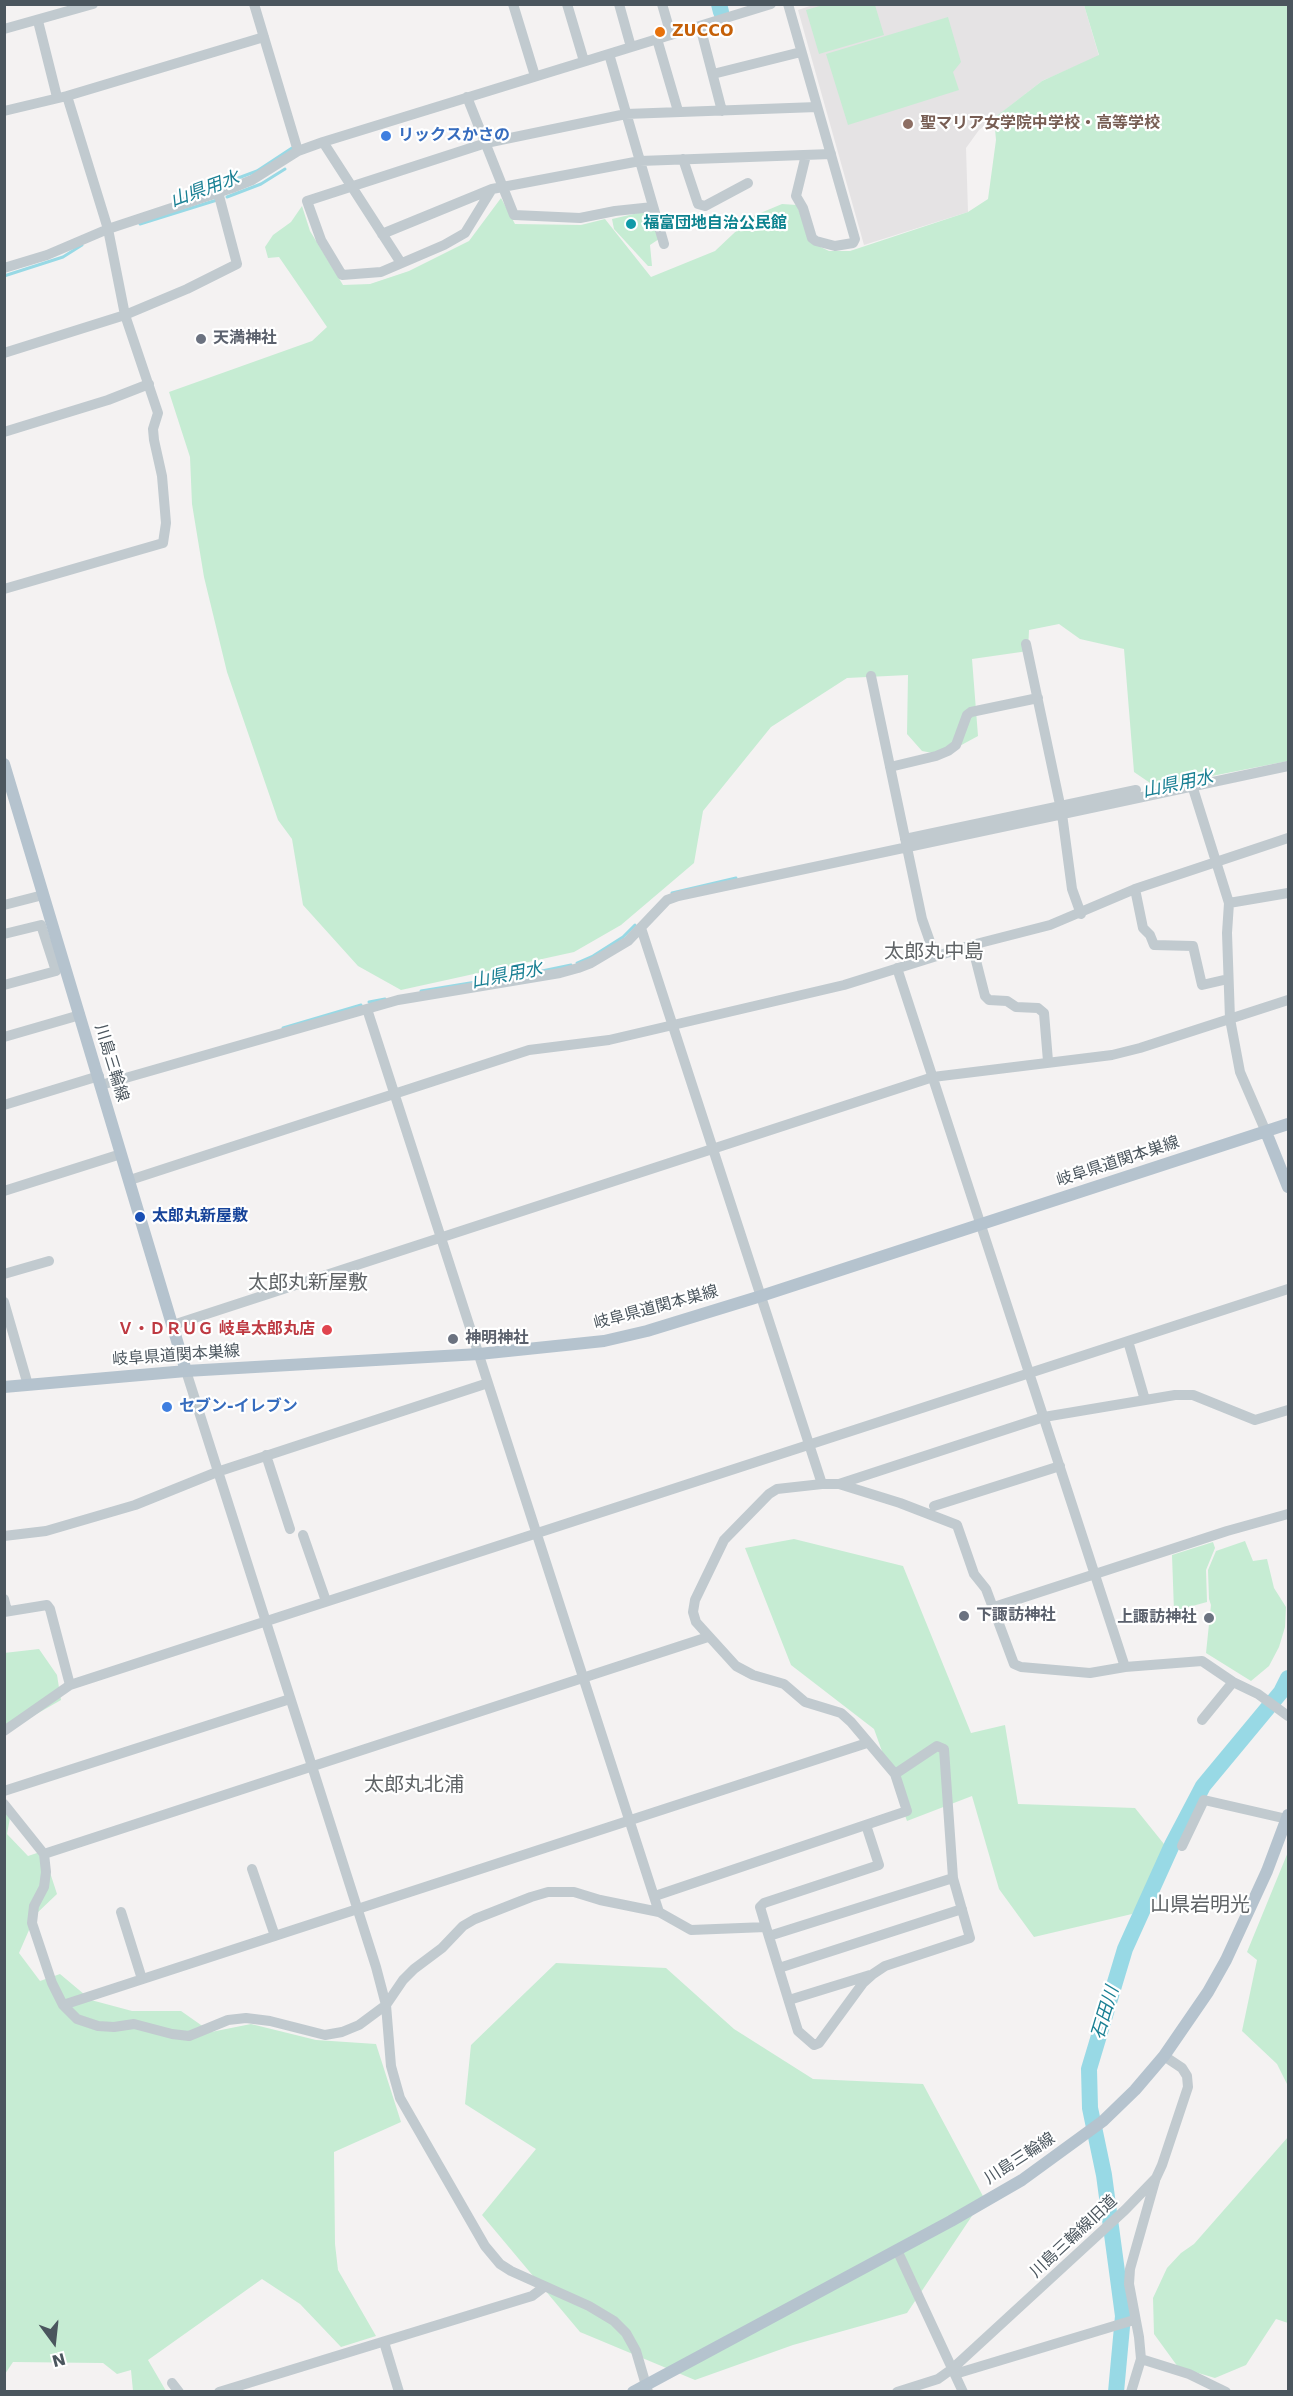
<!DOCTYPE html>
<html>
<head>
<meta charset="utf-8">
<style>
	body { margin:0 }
	#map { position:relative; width:1293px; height:2396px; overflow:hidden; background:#f4f2f2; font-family:"DejaVu Sans",sans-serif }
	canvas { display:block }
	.frame { position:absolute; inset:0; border:6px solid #4b565e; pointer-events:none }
	.north { position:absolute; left:24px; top:2312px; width:60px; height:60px; -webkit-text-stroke:4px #fff; paint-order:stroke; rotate:165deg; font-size:16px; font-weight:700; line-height:24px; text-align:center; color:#4b565e }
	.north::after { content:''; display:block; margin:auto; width:21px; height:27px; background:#4b565e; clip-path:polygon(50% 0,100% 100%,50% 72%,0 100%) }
</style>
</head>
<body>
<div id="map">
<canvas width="1293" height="2396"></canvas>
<div class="frame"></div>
<div class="north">N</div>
</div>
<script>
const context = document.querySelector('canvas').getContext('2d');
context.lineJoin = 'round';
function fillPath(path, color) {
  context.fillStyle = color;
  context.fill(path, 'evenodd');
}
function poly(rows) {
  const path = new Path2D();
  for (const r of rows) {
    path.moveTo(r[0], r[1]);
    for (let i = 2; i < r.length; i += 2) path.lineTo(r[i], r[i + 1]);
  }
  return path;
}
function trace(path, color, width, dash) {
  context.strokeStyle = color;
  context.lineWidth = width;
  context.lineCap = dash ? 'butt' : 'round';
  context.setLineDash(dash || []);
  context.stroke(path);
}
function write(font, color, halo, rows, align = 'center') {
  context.font = font + ' "DejaVu Sans","Noto Sans JP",sans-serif';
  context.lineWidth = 4.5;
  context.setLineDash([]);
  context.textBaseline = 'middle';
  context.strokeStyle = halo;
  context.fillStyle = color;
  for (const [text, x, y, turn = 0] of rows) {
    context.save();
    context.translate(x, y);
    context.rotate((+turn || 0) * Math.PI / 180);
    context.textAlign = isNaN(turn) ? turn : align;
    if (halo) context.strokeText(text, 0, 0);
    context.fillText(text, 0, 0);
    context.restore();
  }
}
const education = poly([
	[816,4,1084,5,1099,56,1042,81,979,130,966,148,968,212,864,245,798,10]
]);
const green = poly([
	[823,5,875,5,884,35,819,54,806,10],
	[1084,5,1288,5,1288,761,1156,787,1134,772,1124,649,1080,639,1059,624,1029,630,1028,651,972,659,978,736,943,755,922,751,907,734,908,675,847,678,771,727,703,811,694,863,621,925,574,952,401,990,358,966,303,905,292,839,278,820,227,672,204,577,192,504,190,457,169,392,312,341,327,327,279,257,268,258,265,247,273,235,291,222,302,206,310,231,343,285,370,284,409,271,469,241,501,198,515,224,581,225,605,219,651,277,715,251,751,217,782,204,797,205,810,242,829,251,850,251,968,212,988,199,996,140,994,118,1042,81,1099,55],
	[948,17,961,62,953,72,959,90,848,125,826,54],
	[651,210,659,239,650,245,652,266,648,266,614,229,612,219],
	[794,1539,903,1566,971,1733,1005,1725,1018,1804,1135,1808,1168,1849,1132,1914,1034,1937,999,1889,972,1796,907,1821,874,1729,791,1665,745,1548],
	[1245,1541,1253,1561,1267,1559,1274,1588,1286,1607,1285,1627,1279,1647,1269,1666,1251,1681,1206,1653,1211,1605,1209,1599,1208,1570,1216,1551],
	[1213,1542,1215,1548,1206,1570,1207,1602,1174,1611,1172,1555],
	[39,1649,57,1675,61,1700,5,1732,4,1653],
	[5,1811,10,1818,7,1834,28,1856,43,1851,57,1894,36,1914,19,1953,40,1981,60,1974,91,2000,132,2011,181,2011,211,2032,251,2024,316,2040,376,2044,401,2122,334,2152,335,2244,338,2270,376,2336,341,2347,300,2304,262,2279,148,2360,166,2391,133,2391,131,2370,117,2374,103,2363,13,2362,5,2374],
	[1288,1852,1288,2086,1277,2064,1242,2031,1257,1960,1247,1952],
	[556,1963,666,1968,734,2029,813,2079,923,2084,984,2198,907,2313,793,2345,695,2380,580,2332,482,2215,536,2149,465,2104,471,2045],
	[1288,2137,1288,2323,1276,2319,1246,2365,1215,2378,1178,2367,1154,2334,1153,2298,1167,2268,1181,2253,1194,2244]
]);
const stream = poly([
	[227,197,261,184,285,169],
	[174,202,257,171,292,148],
	[140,224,217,200],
	[4,276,63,257,82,245],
	[672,893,736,878],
	[577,963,593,956,623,937,635,925],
	[542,971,571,965],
	[421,991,476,982],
	[369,1002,385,999],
	[283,1028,361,1005]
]);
const river = poly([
	[719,4,721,12],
	[1116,2392,1123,2316,1104,2175,1090,2108,1089,2069,1125,1949,1172,1845,1203,1786,1281,1692,1288,1678]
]);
const minor = poly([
	[254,4,298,151],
	[513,4,535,76],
	[567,4,584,61],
	[619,4,631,47],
	[662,4,671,35],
	[788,4,855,239,853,243,835,246,816,241,812,238,803,208,796,196,806,155],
	[38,21,57,97],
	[700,26,722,111],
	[4,29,93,4],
	[657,39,678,111],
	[609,54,664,244],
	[713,74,801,52],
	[467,97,514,215,580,218,615,211,653,207],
	[4,111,67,96,264,37],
	[323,142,401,263],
	[683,159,698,204,705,206,748,183],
	[492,189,465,233,444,245,381,272,342,275,321,240,307,201,486,143,626,114,817,107],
	[382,234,492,189,640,161,831,154],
	[4,268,47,255,108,229,232,188,252,180,298,151,323,142,771,4],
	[4,353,125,315,187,289,237,264,218,192],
	[4,432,108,400,149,384],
	[4,589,163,543,166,523,162,476,154,440,153,429,158,413,125,315,108,229,67,96],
	[1026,644,1062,814,1072,889,1081,914],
	[871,676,922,919,935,956],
	[890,767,936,756,948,751,956,745,967,715,971,712,1038,698],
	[1191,782,1229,903,1227,933,1230,1019,1240,1072,1266,1132],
	[905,839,1136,790],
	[1135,889,1143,928,1150,935,1154,945,1193,946,1202,985,1228,979],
	[1229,903,1288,893],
	[4,905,43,895],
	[641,928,822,1484],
	[4,934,41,925,56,971,4,985],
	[972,945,985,996,989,1000,1007,1001,1016,1007,1038,1008,1044,1013,1048,1061],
	[897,968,1125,1667],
	[367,1009,659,1912,691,1930,766,1927,798,2031,814,2045,819,2043,863,1983,873,1974,885,1966,970,1938,953,1878,944,1749,937,1746,895,1774,851,1722,841,1713,805,1702,784,1684,753,1675,736,1666,696,1622,693,1612,695,1600,724,1540,769,1494,777,1489,822,1484,839,1484,900,1503,957,1525,974,1574,986,1589,1014,1664,1021,1667,1090,1673,1125,1667,1202,1661,1233,1682,1258,1694,1288,1716],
	[4,1037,80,1015],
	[101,1085,398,1000,560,973,578,968,591,963,628,941,667,900,678,896,1288,766],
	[4,1105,99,1076],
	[130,1180,529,1050,609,1040,844,985,972,945,1050,925,1135,889,1288,838],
	[4,1191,121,1154],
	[4,1274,49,1261],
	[4,1302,28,1385],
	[173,1325,933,1077,1112,1055,1140,1048,1288,1000],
	[1128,1341,1145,1400],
	[186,1371,376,1967,386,2005,391,2066,400,2098,485,2246,500,2264,511,2271,589,2306,614,2321,626,2333,636,2351,648,2392],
	[266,1455,290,1529],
	[839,1484,1044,1417,1175,1395,1193,1395,1255,1420,1288,1410],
	[934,1506,1060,1466],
	[303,1535,326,1601],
	[4,1536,46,1531,135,1505,217,1472,488,1383],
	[4,1599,7,1611],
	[994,1607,1227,1531,1288,1514],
	[4,1612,47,1605,50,1609,70,1685],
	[1202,1720,1233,1682],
	[4,1731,70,1685,1288,1289],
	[4,1791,290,1699],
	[4,1804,44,1854,46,1872,44,1887,34,1906,32,1923,52,1983,63,2005,77,2019,98,2026,114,2027,134,2024,172,2034,189,2036,228,2020,246,2018,270,2021,325,2035,342,2032,359,2025,386,2005,403,1980,414,1969,442,1948,463,1926,475,1919,531,1897,548,1892,574,1892,600,1900,659,1912],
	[1182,1846,1204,1800,1287,1819],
	[44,1854,708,1637],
	[252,1869,275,1936],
	[655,1896,907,1811,895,1774],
	[121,1912,142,1979],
	[766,1927,760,1907,764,1903,879,1865,866,1825],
	[769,1936,953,1878],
	[779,1968,962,1909],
	[789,2000,870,1975],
	[63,2005,867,1743],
	[897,2250,963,2392],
	[384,2342,399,2392],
	[1141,2359,1189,2374,1226,2392],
	[955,2374,1134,2320],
	[172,2383,179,2392],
	[219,2392,532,2296,544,2287],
	[897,2392,938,2379,952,2369,1125,2210,1156,2178,1162,2165,1188,2087,1187,2076,1182,2068,1164,2056],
	[1131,2392,1141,2359,1139,2337,1129,2284,1130,2269,1155,2181]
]);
const major = poly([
	[4,764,186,1371],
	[1266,1132,1288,1187],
	[4,1387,186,1371,479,1354,604,1341,647,1331,761,1296,1288,1124],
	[633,2392,951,2221,1022,2180,1103,2121,1135,2090,1164,2056,1208,1992,1226,1960,1267,1871,1288,1815]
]);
const markers = [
	[660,32,6,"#e8710a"],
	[908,124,6,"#8d6e63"],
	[386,136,6,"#3f7fe0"],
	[631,224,6,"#0f9aa8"],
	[201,339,6,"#6b7280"],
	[140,1217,6,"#1a4fb4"],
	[327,1330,6,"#e0444e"],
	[453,1339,6,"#6b7280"],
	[167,1407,6,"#3f7fe0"],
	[964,1616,6,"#6b7280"],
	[1209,1618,6,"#6b7280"]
];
const foodNames = [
	["ZUCCO",672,32]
];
const educationNames = [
	["聖マリア女学院中学校・高等学校",920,124]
];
const shopNames = [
	["リックスかさの",398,136],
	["セブン-イレブン",179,1407]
];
const cultureNames = [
	["福富団地自治公民館",643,224]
];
const worshipNames = [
	["天満神社",213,339],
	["神明神社",465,1339],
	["下諏訪神社",976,1616],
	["上諏訪神社",1197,1618,"right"]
];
const streetNames = [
	["川島三輪線",111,1063,73],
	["岐阜県道関本巣線",1118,1162,-18],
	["岐阜県道関本巣線",656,1308,-15],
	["岐阜県道関本巣線",176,1356,-4],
	["川島三輪線",1020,2159,-33],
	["川島三輪線旧道",1074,2237,-43]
];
const transitNames = [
	["太郎丸新屋敷",152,1217]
];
const healthNames = [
	["Ｖ・ＤＲＵＧ 岐阜太郎丸店",315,1330]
];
const waterNames = [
	["山県用水",205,190,-20],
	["山県用水",1178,785,-12],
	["山県用水",507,976,-11],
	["石田川",1106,2013,-73]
];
const quarterNames = [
	["太郎丸中島",934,953],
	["太郎丸新屋敷",308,1284],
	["太郎丸北浦",414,1786],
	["山県岩明光",1200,1906]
];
fillPath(education, '#e5e3e4');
fillPath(green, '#c6ecd3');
trace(stream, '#98d9e5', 3);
trace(river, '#98d9e5', 16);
trace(minor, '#c1cacf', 10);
trace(major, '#b5c3ce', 12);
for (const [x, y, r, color] of markers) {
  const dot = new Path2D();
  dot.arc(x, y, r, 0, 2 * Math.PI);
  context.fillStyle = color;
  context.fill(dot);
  trace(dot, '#fff', 2);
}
write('bold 16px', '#c56008', '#fff', foodNames, 'left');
write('bold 16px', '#785e54', '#fff', educationNames, 'left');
write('bold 16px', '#366cbe', '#fff', shopNames, 'left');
write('bold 16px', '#0d838f', '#fff', cultureNames, 'left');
write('bold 16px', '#5b616d', '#fff', worshipNames, 'left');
write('16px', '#4b565e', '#fff', streetNames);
write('bold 16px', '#164399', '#fff', transitNames, 'left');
write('bold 16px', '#be3a42', '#fff', healthNames, 'right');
write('italic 18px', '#1a8094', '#fff', waterNames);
write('20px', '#5f6366', '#fff', quarterNames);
</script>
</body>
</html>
